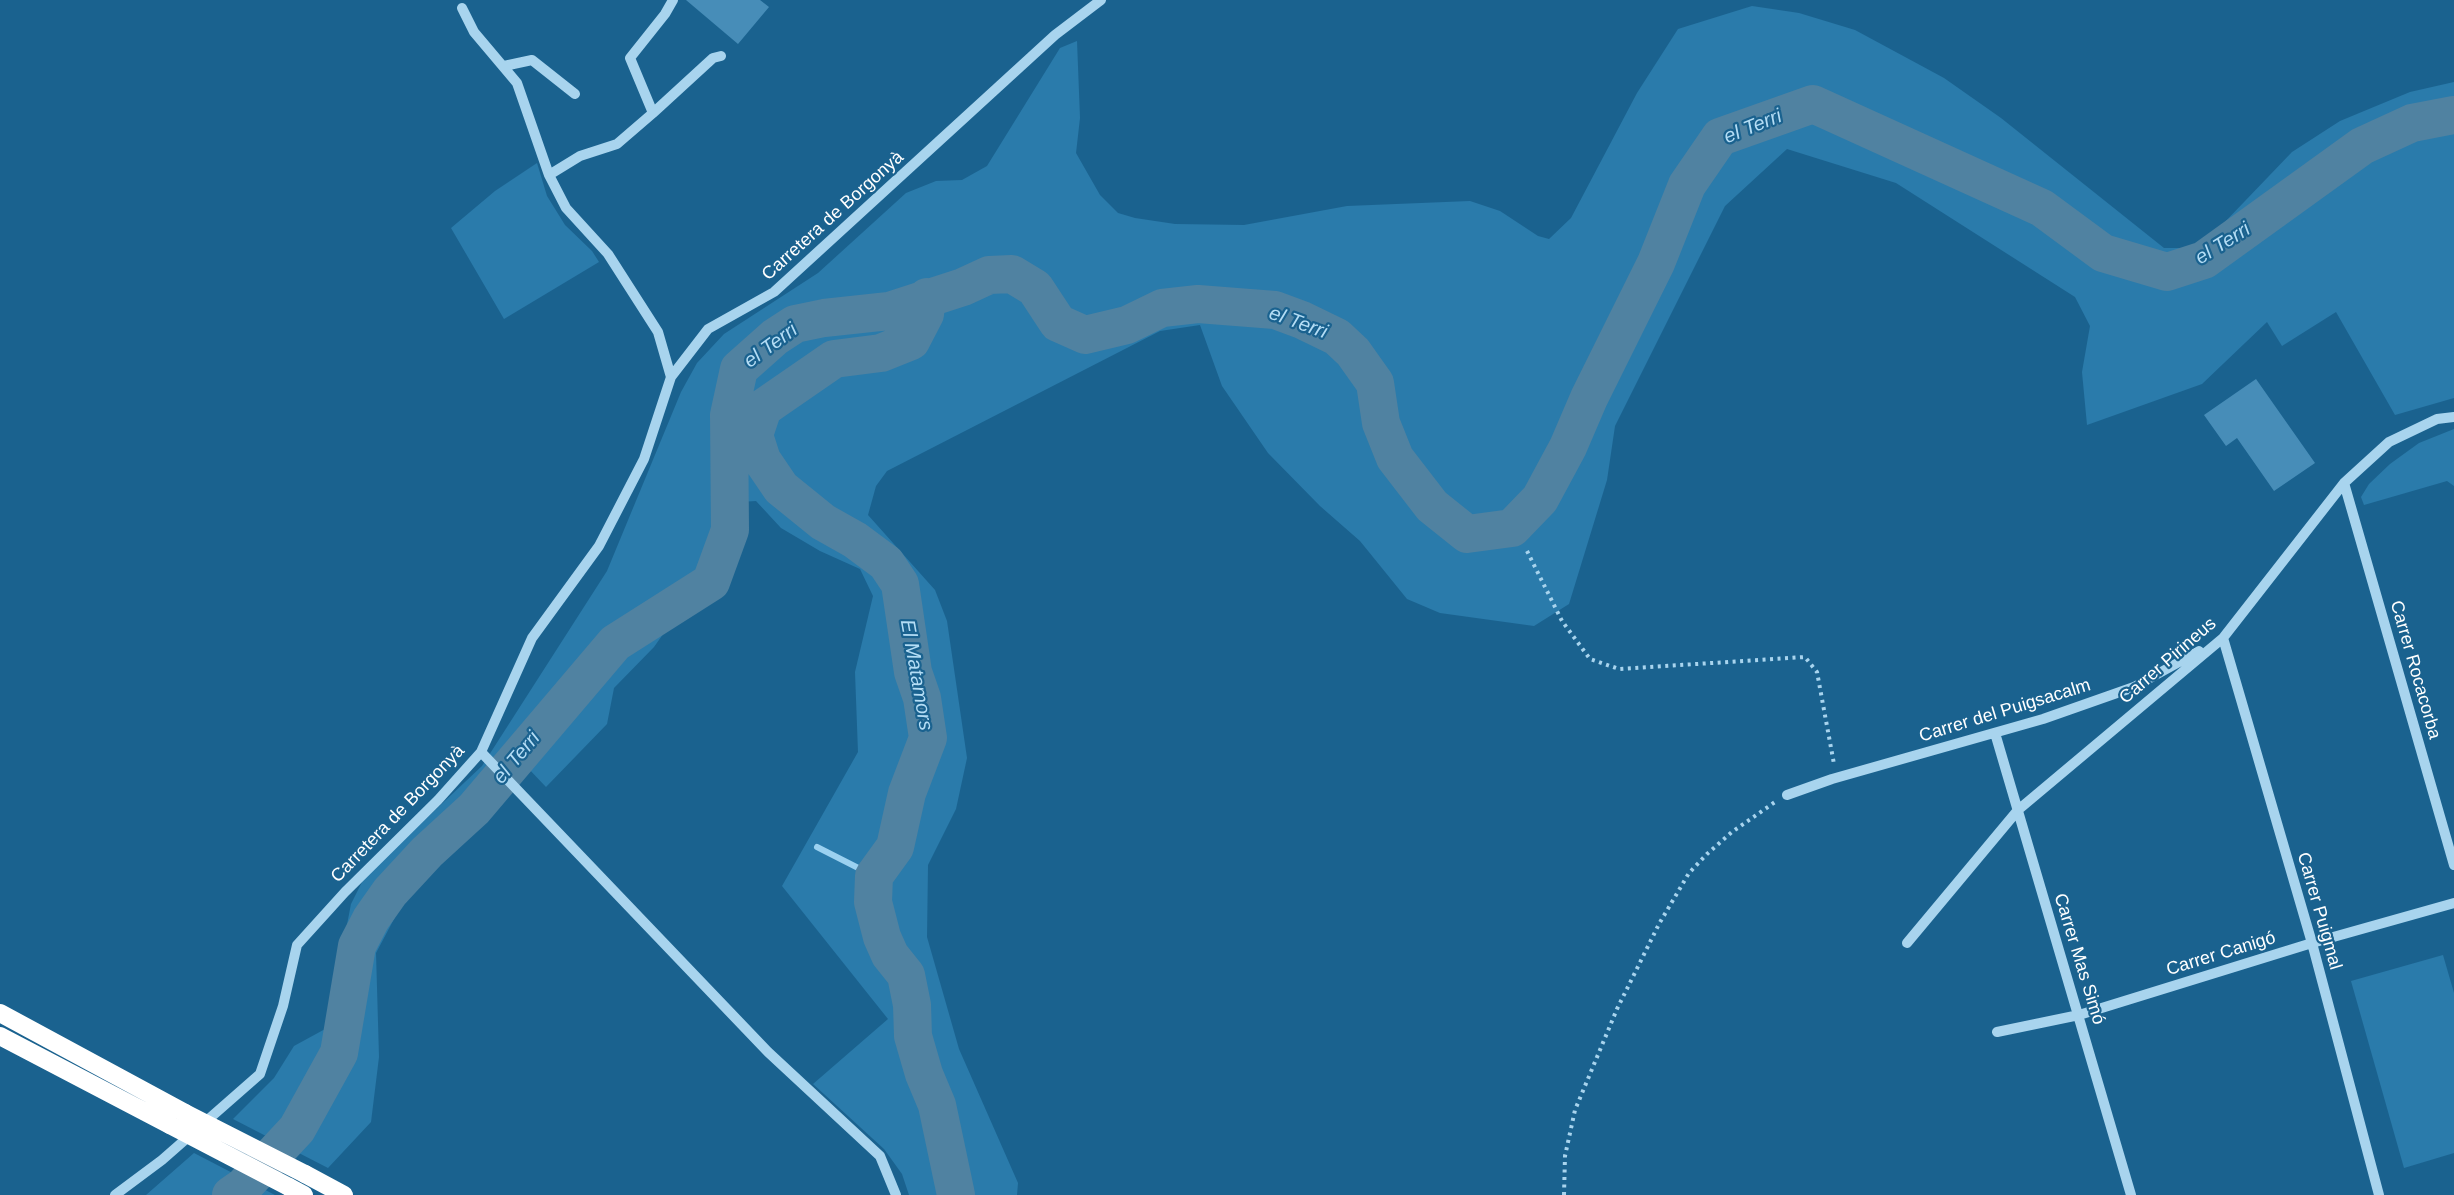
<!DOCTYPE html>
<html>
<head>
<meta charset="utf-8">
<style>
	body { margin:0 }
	canvas { display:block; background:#1a628f }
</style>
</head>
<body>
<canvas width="2454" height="1195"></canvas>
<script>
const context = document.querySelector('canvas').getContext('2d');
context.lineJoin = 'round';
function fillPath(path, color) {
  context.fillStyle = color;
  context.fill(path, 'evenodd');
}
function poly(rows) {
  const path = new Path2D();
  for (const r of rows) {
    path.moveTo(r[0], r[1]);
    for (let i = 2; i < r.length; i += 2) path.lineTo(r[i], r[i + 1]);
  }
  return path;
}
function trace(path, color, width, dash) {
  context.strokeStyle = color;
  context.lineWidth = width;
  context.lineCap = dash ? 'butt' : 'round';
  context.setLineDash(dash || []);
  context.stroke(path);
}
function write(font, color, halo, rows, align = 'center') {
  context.font = font + ' Helvetica,sans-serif';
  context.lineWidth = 4.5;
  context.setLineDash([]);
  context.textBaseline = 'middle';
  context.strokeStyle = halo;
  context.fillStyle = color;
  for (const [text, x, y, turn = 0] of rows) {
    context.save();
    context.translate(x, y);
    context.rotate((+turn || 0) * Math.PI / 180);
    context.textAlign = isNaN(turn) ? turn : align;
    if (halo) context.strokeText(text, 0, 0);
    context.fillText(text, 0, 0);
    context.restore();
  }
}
const green = poly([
	[1752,6,1799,13,1855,30,1944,78,2001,118,2164,248,2191,248,2222,225,2292,152,2340,121,2410,92,2454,82,2454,398,2395,415,2336,312,2282,346,2267,322,2202,384,2087,425,2082,372,2090,326,2075,297,1896,183,1787,149,1725,206,1615,426,1607,480,1569,604,1534,626,1440,613,1407,599,1360,541,1320,506,1268,453,1222,386,1200,325,1160,331,887,471,876,486,868,515,935,590,947,621,967,758,956,809,928,865,927,937,959,1049,1018,1183,1017,1195,909,1195,902,1174,884,1149,813,1084,888,1019,782,886,858,752,855,672,873,596,860,569,820,551,781,528,756,501,740,502,710,585,678,613,654,647,614,688,607,724,546,787,527,767,420,870,376,953,379,1057,371,1122,328,1168,233,1119,274,1078,294,1046,327,1028,351,904,365,876,482,766,607,571,681,392,697,363,724,334,818,273,906,193,936,181,962,180,987,166,1060,48,1077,41,1080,118,1076,153,1100,195,1118,213,1135,218,1175,224,1244,225,1347,206,1470,201,1500,211,1538,236,1549,239,1571,218,1637,93,1678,29],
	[537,163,547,196,565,225,592,251,599,262,504,319,451,228,495,191],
	[2454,429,2454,486,2447,481,2364,505,2361,497,2369,484,2390,464,2419,443],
	[2443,955,2454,993,2454,1153,2404,1168,2351,981],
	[194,1153,275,1195,146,1195]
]);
const stream = poly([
	[575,674,588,676],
	[817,847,874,876]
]);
const river = poly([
	[927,297,925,314,911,341,881,353,834,359,763,408,754,435,762,460,781,488,823,522,855,540,886,563,900,584,913,672,922,698,928,738,907,793,895,847,874,876,873,902,882,937,890,955,906,975,912,1005,913,1036,924,1074,937,1105,956,1195],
	[231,1195,244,1186,297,1129,339,1053,357,946,371,919,390,892,427,852,474,809,615,643,711,582,730,530,729,415,739,369,775,337,795,324,824,318,889,311,963,287,989,275,1012,274,1035,288,1058,323,1085,335,1127,325,1162,308,1198,304,1275,310,1302,320,1337,337,1353,352,1375,383,1381,423,1395,458,1432,506,1467,534,1512,528,1540,499,1568,447,1589,398,1656,263,1687,185,1720,137,1813,104,2042,208,2103,253,2167,272,2204,260,2362,146,2412,123,2454,115]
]);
const building = poly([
	[686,0,760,0,769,7,738,44],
	[2256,379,2315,463,2274,491,2237,438,2226,446,2204,415]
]);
const path = poly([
	[1527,551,1562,621,1590,659,1619,669,1805,657,1817,672,1834,764],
	[1564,1195,1565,1156,1575,1110,1617,1009,1659,924,1689,873,1707,854,1732,832,1775,802]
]);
const minor = poly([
	[462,8,474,32,517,83,549,175,566,208,608,254,658,332,671,377],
	[504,66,532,60,575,94],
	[653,113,713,58,721,56],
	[549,175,580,156,617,144,653,113,630,58,665,14,673,0],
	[2344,483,2454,865],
	[2223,638,2312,943,2379,1195],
	[1995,733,2131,1195],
	[481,752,768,1052,880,1156,896,1195],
	[1787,795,1832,779,2043,719,2134,687,2199,651],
	[1907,943,2018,810,2223,638,2344,483,2389,442,2437,419,2454,417],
	[1997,1032,2079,1015,2312,943,2454,903],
	[115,1195,162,1160,260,1074,283,1006,297,945,345,892,438,800,481,752,532,638,599,546,644,459,671,377,708,329,774,292,1055,35,1101,0]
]);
const highway = poly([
	[0,1013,185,1113],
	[0,1036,170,1125],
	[305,1174,344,1195],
	[289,1187,304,1195]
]);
const highwayBridge = poly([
	[185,1113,305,1174],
	[170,1125,289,1187]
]);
const streetNames = [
	["Carretera de Borgonyà",833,216,-42],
	["Carrer Pirineus",2168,661,-41],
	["Carrer Rocacorba",2415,670,74],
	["Carrer del Puigsacalm",2005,711,-17],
	["Carretera de Borgonyà",398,814,-46],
	["Carrer Puigmal",2319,911,74],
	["Carrer Canigó",2221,954,-17],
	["Carrer Mas Simó",2079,959,73]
];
const waterNames = [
	["el Terri",1753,127,-22],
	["el Terri",2223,244,-32],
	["el Terri",1298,323,20],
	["el Terri",771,346,-36],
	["El Matamors",916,675,80],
	["el Terri",517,758,-50]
];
fillPath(green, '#2a7bab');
trace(stream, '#9bd1f0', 6);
trace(river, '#5082a1', 38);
fillPath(building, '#478db8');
trace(path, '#a8d4ee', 4, [3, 4.5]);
trace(minor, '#a8d4ee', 10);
trace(highway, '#fff', 18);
trace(highwayBridge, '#fff', 18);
write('18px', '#fff', '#1a628f', streetNames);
write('italic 20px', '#b4ddf5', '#1a628f', waterNames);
</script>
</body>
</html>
